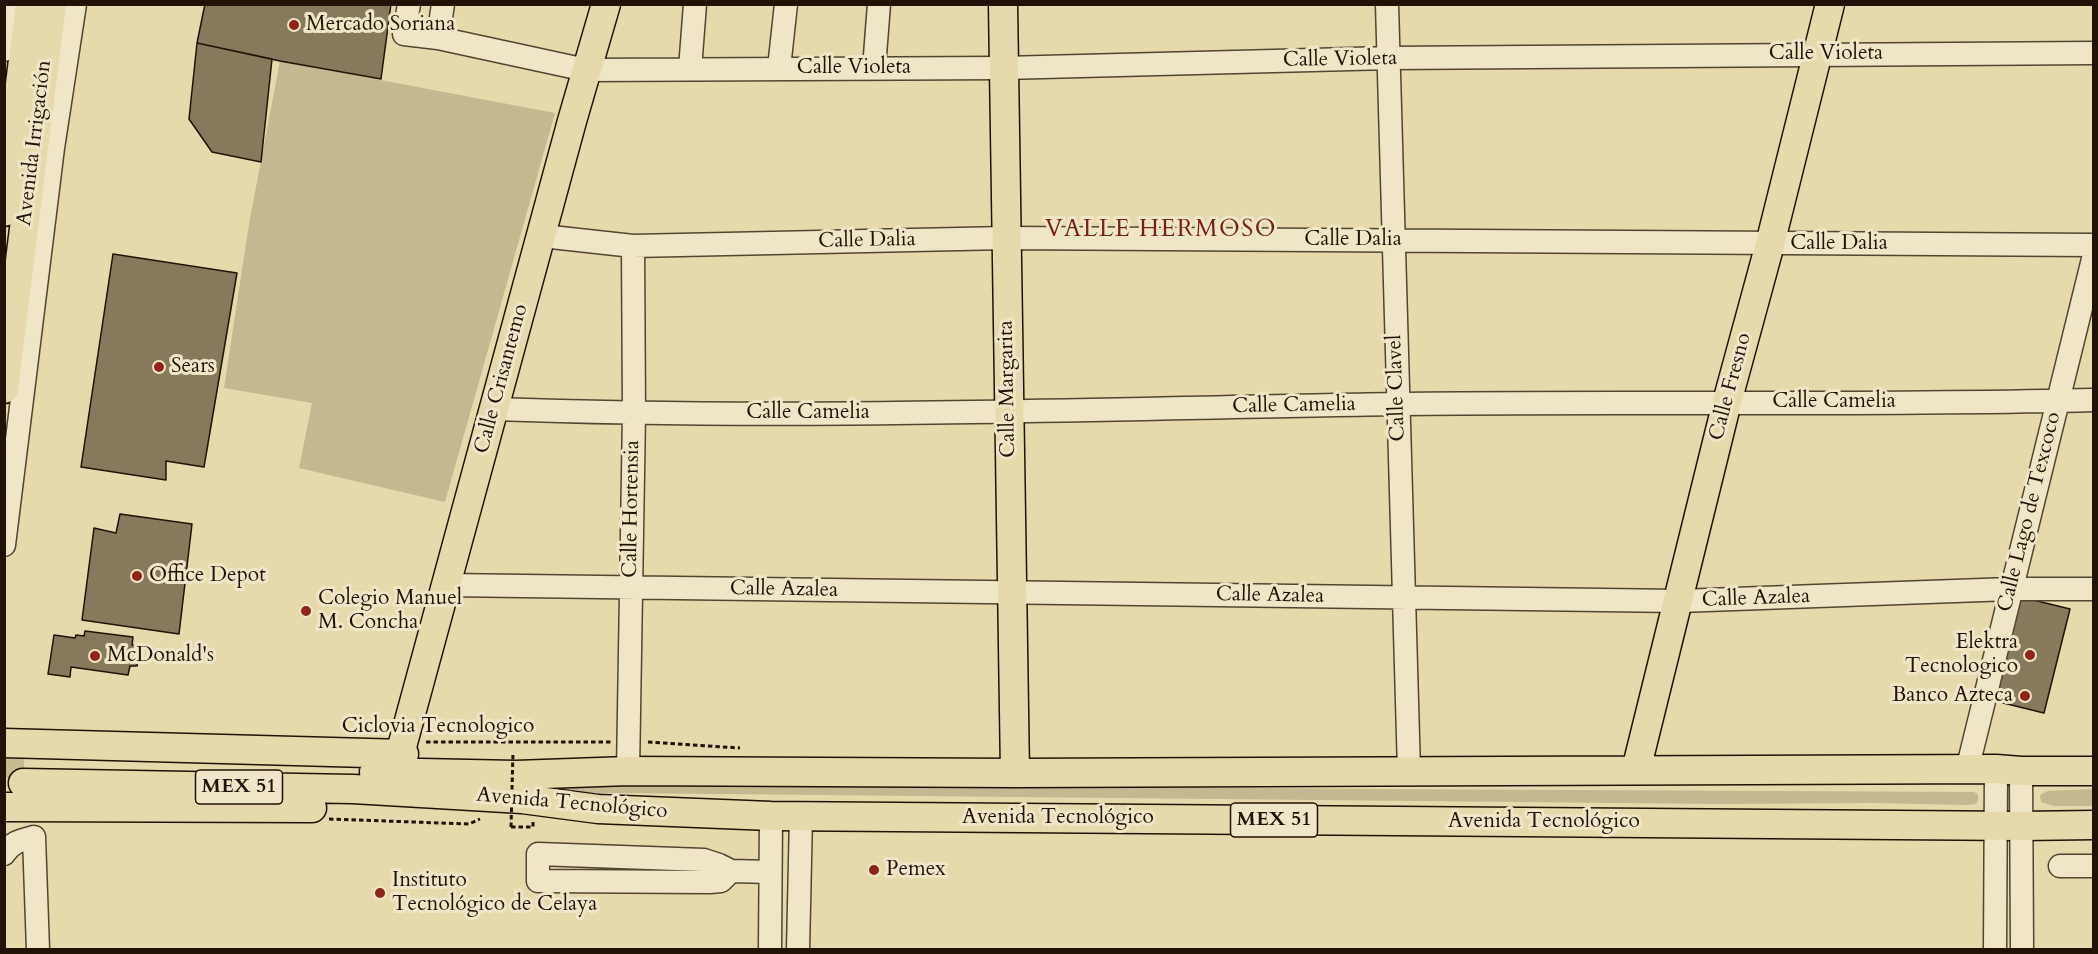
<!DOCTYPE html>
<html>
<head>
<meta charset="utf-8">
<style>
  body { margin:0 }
  #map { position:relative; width:2098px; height:954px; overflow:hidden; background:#e6d9ab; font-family:Cardo,serif }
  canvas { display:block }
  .frame { position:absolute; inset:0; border:6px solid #211207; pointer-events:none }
</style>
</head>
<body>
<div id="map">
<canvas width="2098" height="954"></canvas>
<div class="frame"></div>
</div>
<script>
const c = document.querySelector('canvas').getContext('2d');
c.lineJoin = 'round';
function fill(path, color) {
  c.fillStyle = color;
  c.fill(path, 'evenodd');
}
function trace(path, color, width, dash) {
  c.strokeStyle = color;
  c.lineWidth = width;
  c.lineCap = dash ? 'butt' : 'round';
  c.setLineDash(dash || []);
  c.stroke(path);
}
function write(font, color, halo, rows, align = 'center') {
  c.font = font + ' Cardo,serif';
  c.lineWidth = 6;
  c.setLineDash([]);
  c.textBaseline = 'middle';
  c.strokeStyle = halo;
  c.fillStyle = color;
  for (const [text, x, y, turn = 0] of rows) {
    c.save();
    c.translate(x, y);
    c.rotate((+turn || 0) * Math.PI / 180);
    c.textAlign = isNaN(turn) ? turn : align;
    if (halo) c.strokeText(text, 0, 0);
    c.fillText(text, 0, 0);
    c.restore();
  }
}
fill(new Path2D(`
  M280 61 555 113 445 502 299 468 312 403 224 388 249 224Z
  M519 782 1371 789 1974 792 1978 795V800L1976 804 1967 805 1874 803 1717 804 519 792Z
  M2093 789V806H2054L2041 802 2040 795 2048 791Z`), '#c5b78f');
const building = new Path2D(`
  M205 4H391L381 79 280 61 197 43Z
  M197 43 272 59 261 162 212 152 189 119Z
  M113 254 237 273 204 467 166 461V480L81 467Z
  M120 514 192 524 179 634 82 620 94 528 116 533Z
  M2017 596 2070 609 2044 713 1991 700Z
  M85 631 133 637 132 645 139 646 137 666H130L128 675 71 667 70 677 48 674 54 635 75 638 76 635 84 636Z`);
fill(building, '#87795c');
trace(building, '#211207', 1.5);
trace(new Path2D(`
  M4 764 24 765`), '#c8bb92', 28, [28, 14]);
const minor = new Path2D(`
  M409 4 404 34 438 38 586 70 1004 68 1389 58 2094 53
  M1387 4 1409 771
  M438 38 443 4
  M4 50 10 4
  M779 68 786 4
  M874 68 879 4
  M690 69 695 4
  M542 236 633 246 1006 238 2094 245
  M494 409C794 420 1094 409 1394 404 1627 401 1860 406 2094 400
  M4 545 53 148 75 4
  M446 585 1679 601 2010 589H2094
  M1967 770 2094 255
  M628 771 634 414 633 246
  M2021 771 2022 950
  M4 854C11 842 22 840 34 837L38 950
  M2060 866H2094
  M731 871 721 881 710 882 538 881V854L704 860 719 865 731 871 770 872
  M770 950 771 816
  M798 950 801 816
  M1995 950 1996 769`);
const major = new Path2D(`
  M1003 4 1015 773
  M4 212 30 4
  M4 389 52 4
  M4 743 404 754
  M400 754 572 121 606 4
  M1636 770 1727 402 1770 244 1830 4
  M374 772 516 775 628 771 1015 773 1996 769 2021 771H2094
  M23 783 353 789 522 799 598 809 771 816 2021 826 2094 825
  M4 807 312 808`);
trace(minor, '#524430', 25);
trace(major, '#211207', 31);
trace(new Path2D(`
  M426 742H611
  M648 742 740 748
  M329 819 469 824 480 819
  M511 827H533V821`), '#211207', 3, [4.5, 3]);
trace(minor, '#efe6c8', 22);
trace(major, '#e6d9ab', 28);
trace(new Path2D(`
  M511 827 513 752`), '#211207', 3, [4.5, 3]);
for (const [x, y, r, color] of [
  [294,25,6,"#8f2418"],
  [159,367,6,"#8f2418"],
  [137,576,6,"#8f2418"],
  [306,611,6,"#8f2418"],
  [2030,655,6,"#8f2418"],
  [95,656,6,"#8f2418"],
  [2025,696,6,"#8f2418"],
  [874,870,6,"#8f2418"],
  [380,893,6,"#8f2418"]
]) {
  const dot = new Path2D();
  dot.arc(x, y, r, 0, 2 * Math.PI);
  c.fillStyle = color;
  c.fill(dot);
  trace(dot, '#efe6c8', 2);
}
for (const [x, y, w] of [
  [239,787,87],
  [1274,820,87]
]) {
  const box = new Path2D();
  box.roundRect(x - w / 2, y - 17, w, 34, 4.5);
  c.fillStyle = '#efe6c8';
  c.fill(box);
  trace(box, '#211207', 1.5);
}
write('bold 20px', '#211207', null, [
  ["MEX 51",239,787],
  ["MEX 51",1274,820]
]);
write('21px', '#211207', '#efe6c8', [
  ["Mercado Soriana",306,25],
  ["Sears",171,367],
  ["Office Depot",149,576],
  ["Colegio Manuel",318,599],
  ["M. Concha",318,623],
  ["Elektra",2018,643,"right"],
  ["Tecnologico",2018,667,"right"],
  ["McDonald's",107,656],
  ["Banco Azteca",2013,696,"right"],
  ["Pemex",886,870],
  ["Instituto",392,881],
  ["Tecnológico de Celaya",392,905]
], 'left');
write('21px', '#211207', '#efe6c8', [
  ["Calle Violeta",1826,54],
  ["Calle Violeta",1340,60,-1],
  ["Calle Violeta",854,68],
  ["Avenida Irrigación",35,143,-83],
  ["Calle Dalia",1353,240],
  ["Calle Dalia",867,241,-1],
  ["Calle Dalia",1839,244],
  ["Calle Crisantemo",502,379,-75],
  ["Calle Fresno",1731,387,-75],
  ["Calle Clavel",1397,388,-92],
  ["Calle Margarita",1008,389,-91],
  ["Calle Camelia",1834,402],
  ["Calle Camelia",1294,406,-1],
  ["Calle Camelia",808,413],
  ["Calle Hortensia",632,509,-89],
  ["Calle Lago de Texcoco",2030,512,-76],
  ["Calle Azalea",784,590,1],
  ["Calle Azalea",1270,596,1],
  ["Calle Azalea",1756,599,-2],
  ["Ciclovia Tecnologico",438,727],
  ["Avenida Tecnológico",572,804,5],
  ["Avenida Tecnológico",1058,818],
  ["Avenida Tecnológico",1544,822]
]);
c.letterSpacing = '1.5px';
write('24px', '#7a1f14', '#efe6c8', [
  ["VALLE HERMOSO",1161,230]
]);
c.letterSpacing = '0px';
</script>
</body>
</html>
